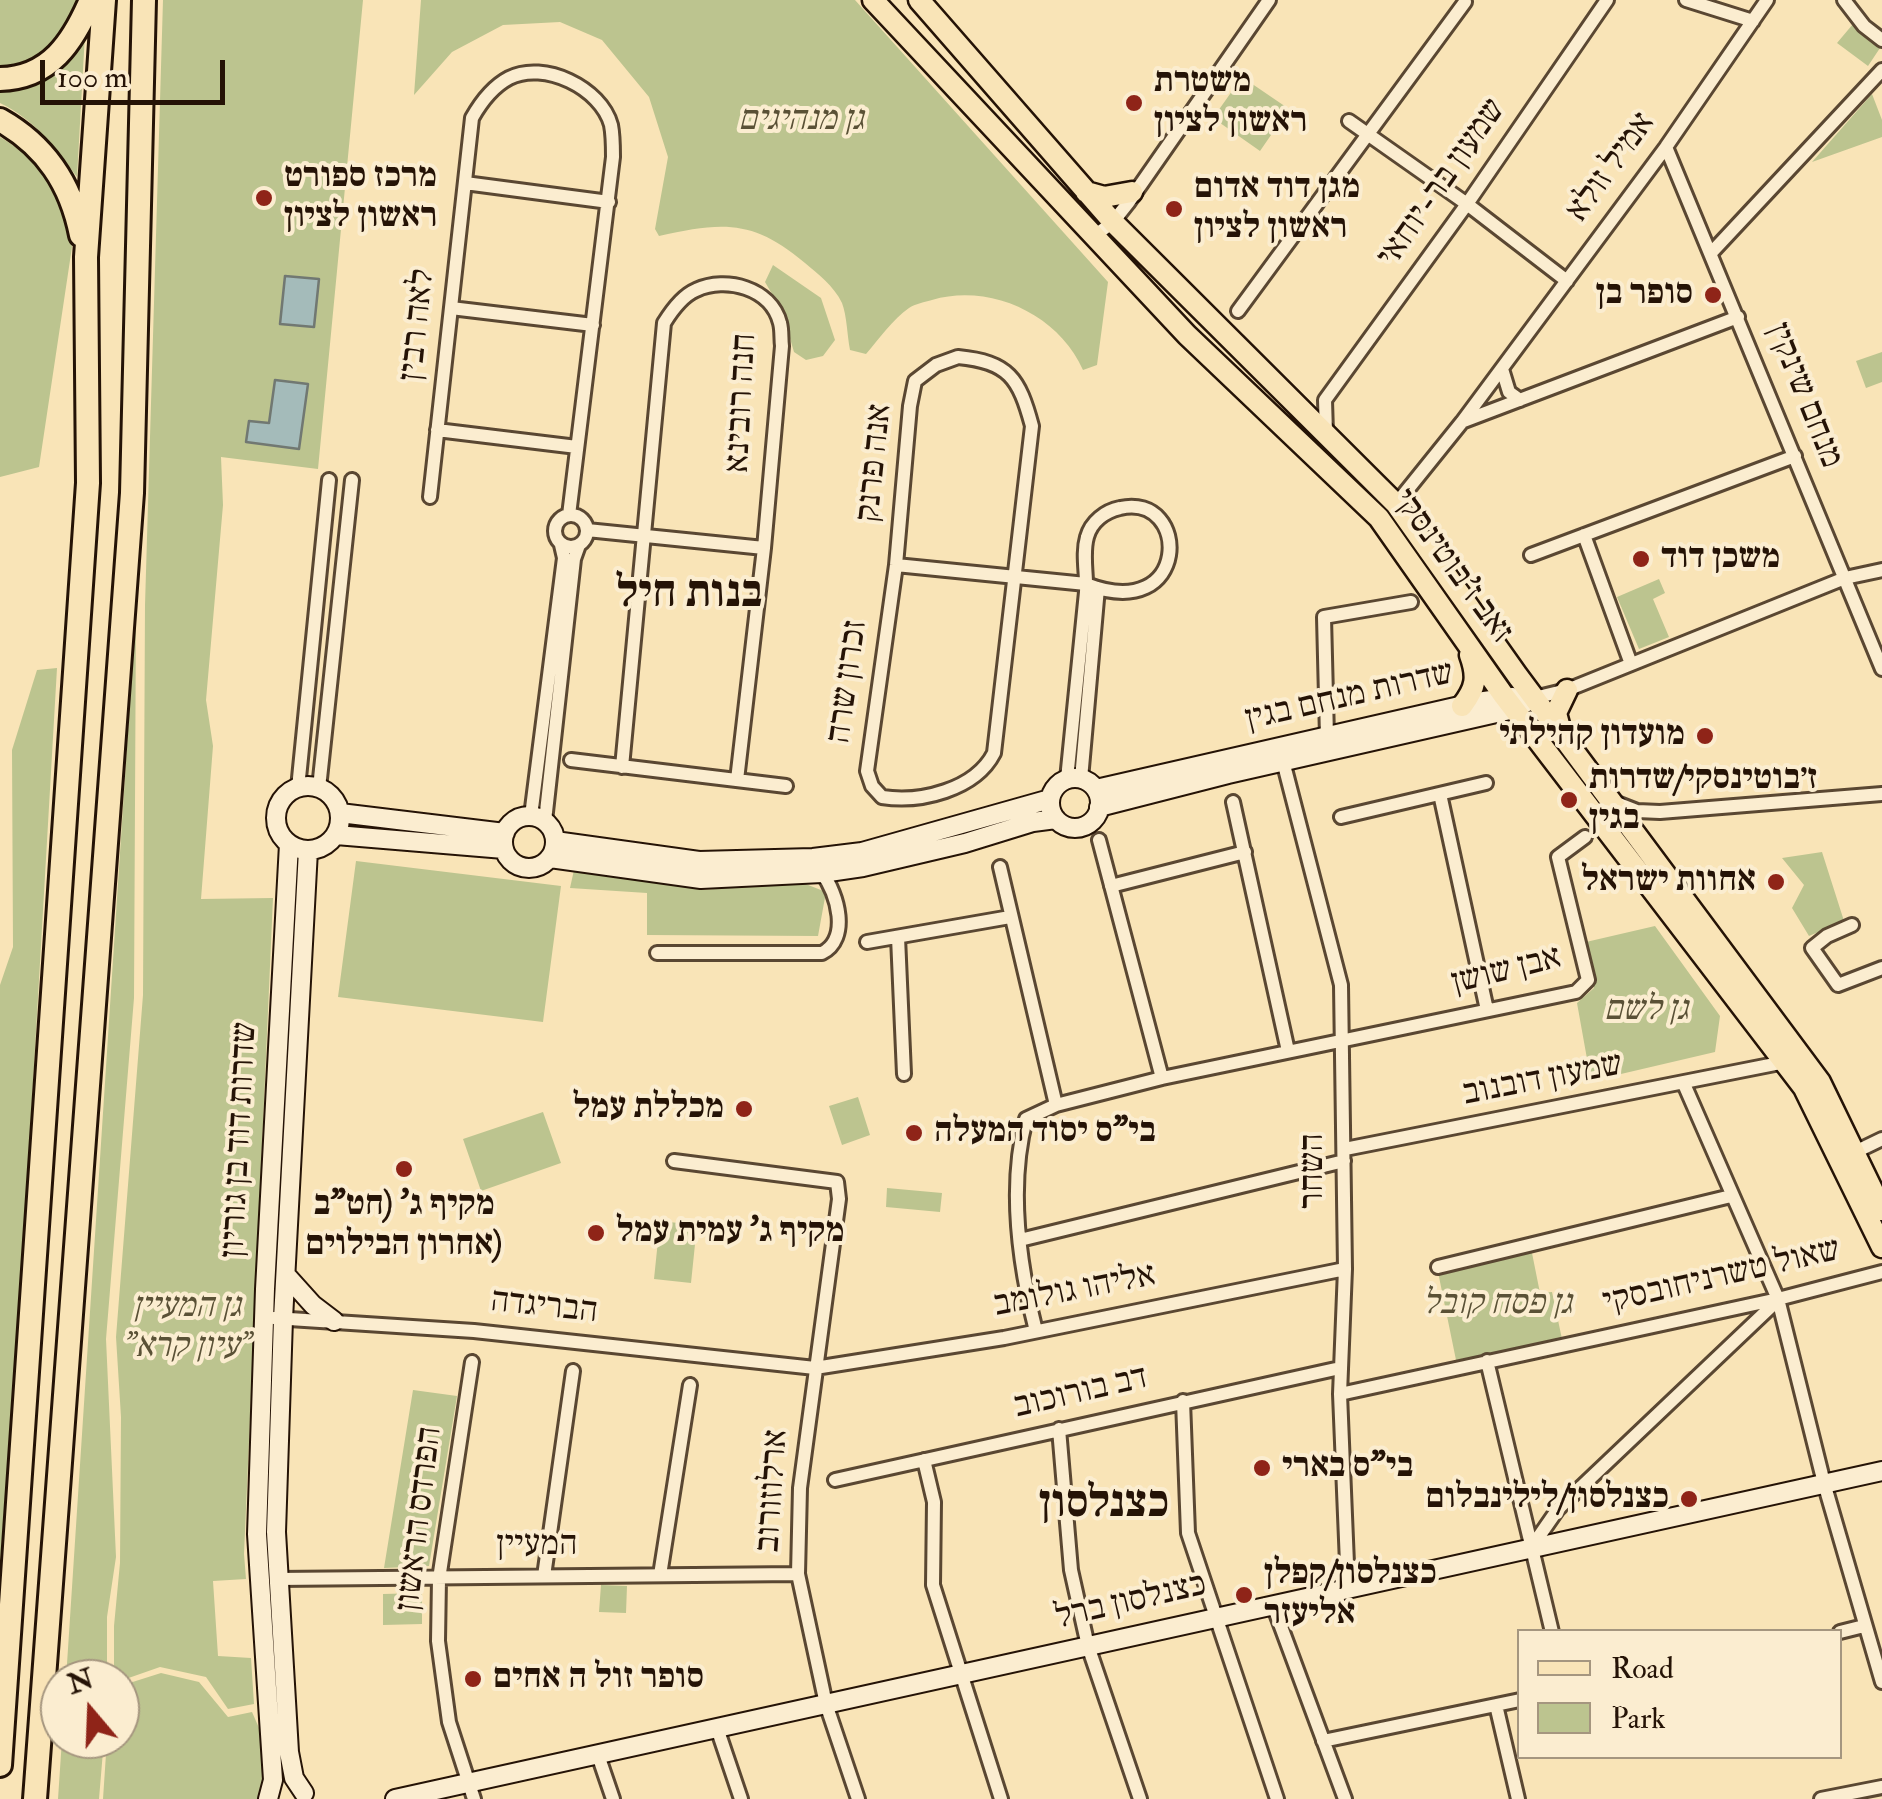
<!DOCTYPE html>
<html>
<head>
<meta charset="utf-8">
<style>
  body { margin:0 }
  #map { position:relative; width:1882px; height:1799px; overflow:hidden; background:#f9e4b7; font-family:"IM FELL Double Pica",serif }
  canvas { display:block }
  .legend { position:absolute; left:1517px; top:1629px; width:325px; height:130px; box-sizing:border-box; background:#fbedd0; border:2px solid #a5967f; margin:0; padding:12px 18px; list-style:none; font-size:30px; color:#251306 }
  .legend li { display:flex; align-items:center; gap:20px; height:50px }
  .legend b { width:50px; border:2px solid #a5967f }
  .north { position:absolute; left:40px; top:1659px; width:100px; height:100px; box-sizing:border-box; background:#fbedd0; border:2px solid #a5967f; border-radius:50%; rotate:341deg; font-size:28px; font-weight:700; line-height:40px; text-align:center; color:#251306 }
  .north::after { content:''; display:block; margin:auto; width:35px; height:45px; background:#8f2418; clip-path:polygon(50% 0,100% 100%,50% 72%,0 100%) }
  .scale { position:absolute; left:40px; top:60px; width:185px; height:45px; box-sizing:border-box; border:5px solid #251306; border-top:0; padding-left:12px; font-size:30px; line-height:35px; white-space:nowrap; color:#251306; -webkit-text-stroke:8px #fbedd0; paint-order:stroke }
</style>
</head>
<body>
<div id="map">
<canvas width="1882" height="1799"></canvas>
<ul class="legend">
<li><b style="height:12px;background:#f9e4b7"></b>Road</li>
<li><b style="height:28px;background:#bcc48f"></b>Park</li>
</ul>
<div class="north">N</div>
<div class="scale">100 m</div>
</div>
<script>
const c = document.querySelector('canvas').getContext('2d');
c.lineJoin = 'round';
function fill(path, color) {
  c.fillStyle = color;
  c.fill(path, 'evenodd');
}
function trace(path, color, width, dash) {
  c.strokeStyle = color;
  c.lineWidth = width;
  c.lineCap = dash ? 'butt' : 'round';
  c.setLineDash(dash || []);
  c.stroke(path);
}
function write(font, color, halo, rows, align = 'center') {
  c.font = font + ' "IM FELL Double Pica","Frank Ruhl Libre",serif';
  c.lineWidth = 8;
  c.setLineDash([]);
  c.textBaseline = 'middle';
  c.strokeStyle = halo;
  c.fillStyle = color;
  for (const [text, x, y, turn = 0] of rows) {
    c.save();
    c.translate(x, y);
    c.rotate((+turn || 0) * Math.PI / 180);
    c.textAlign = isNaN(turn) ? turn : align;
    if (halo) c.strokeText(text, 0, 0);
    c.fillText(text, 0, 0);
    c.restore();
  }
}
fill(new Path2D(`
  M0 0H82C65 30 42 71 0 66Z
  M163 0H363L318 469 221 457 223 505 206 700 213 746 201 899 273 898 244 1554 246 1579 213 1581 218 1656 251 1658 254 1704 228 1709 206 1677 160 1667 120 1681 114 1679V1626L120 1563 121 1417 116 1337 143 995 145 605Z
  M421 0H855L1108 282 1097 365 1083 370C1058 314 990 283 932 300 925 302 915 304 909 308 893 319 879 339 866 354L850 350C847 335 847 316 842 303 834 286 818 274 805 263 753 219 722 222 659 236L655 229 668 157 649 97 602 40 560 22 503 25 452 52 414 95Z
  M1853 24 1880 48 1868 66 1837 43Z
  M85 34 77 177C54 146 35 120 0 103V91C50 81 55 74 85 34Z
  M1242 77 1289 109 1260 151 1213 118Z
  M1872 94 1882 120V137L1812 162Z
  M0 137C47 165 64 194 72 247L39 467 0 477Z
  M773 265 821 298 835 340 823 356 806 360 794 352 782 311 765 282Z
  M1882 352V382L1866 388 1856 361Z
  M1659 579 1665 593 1653 599 1669 637 1639 649 1617 597Z
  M136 608 134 998 106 1339 116 1557 107 1617V1679H66Z
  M57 668 22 1274 0 1564V985L13 947 12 750 37 670Z
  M1822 852 1844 921 1809 936 1792 908 1804 885 1782 858Z
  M356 861 561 886 543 1022 338 997Z
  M574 870 703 890 798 881 826 892 818 936 647 935V893L570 888Z
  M1655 926 1720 1016 1715 1052 1591 1081 1577 1003 1594 988 1586 942Z
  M858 1097 870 1135 842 1145 829 1106Z
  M543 1112 561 1163 481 1191 463 1139Z
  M887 1188 942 1193 940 1212 886 1207Z
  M660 1221 697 1225 691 1283 654 1279Z
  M1532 1253 1540 1293 1552 1292 1562 1339 1456 1360 1438 1272Z
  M413 1390 457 1396 429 1566 384 1568Z
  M601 1585 627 1586 626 1613 599 1612Z
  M422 1593V1624L383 1625V1594Z
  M161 1673 199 1682 228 1717 252 1712 266 1744 268 1772 258 1799H103L107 1739H120V1686Z
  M62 1739H104L99 1799H58Z`), '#bcc48f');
const water = new Path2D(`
  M285 276 319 279 314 327 280 324Z
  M275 380 308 384 299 449 246 442 249 421 269 423Z`);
fill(water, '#a4bbba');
trace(water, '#717872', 2.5);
const street = new Path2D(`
  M1686 0 1753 21
  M1844 0 1864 26 1882 40
  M1349 121 1467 204 1567 281
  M1666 147 1882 669
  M465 183 609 202
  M1093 237 1113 222 1128 203 1269 0
  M1712 252 1882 70
  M451 308 593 325
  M1238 311 1465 2
  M958 357C1009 362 1019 378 1032 426L994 753C975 790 920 803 882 797L872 786 867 771 896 565 910 406 915 381 936 365Z
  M1502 369 1509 392 1520 400
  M1464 421 1738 317
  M437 430 577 447
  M1326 433 1325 400 1467 204 1607 0
  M430 497 472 118C481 102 492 87 509 78 544 60 601 88 611 125 613 135 613 147 613 157L569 515
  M1396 504 1462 422 1666 147 1767 0
  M555 531a16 16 0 1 1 32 0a16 16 0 1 1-32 0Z
  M587 530 764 548
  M1584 535 1631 664
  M1531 555 1795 456
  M896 565 1086 584C1191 625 1191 492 1120 508 1105 511 1091 522 1087 537 1082 554 1087 574 1086 592L1067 779
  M1534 698 1567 690 1845 578 1882 570
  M1327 737 1324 617 1411 602
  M571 760 786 786
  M1283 761 1341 985 1345 1269 1340 1394 1348 1588
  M622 767 664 323C672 310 682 296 696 290 726 276 771 288 780 323 782 330 781 339 782 346L764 548 737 780
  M1081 779 1098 588
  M298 788 329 480
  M319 788 352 480
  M1440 794 1487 1010
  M1233 802 1288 1051
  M1614 802 1637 811 1660 812 1882 794
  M531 816 564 558 561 545
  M1341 817 1486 783
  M545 821 574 559 579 545
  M1099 840 1162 1078
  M1000 867 1056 1105
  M1111 886 1245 852
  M1852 925 1827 936 1812 948 1838 985 1882 968
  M898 937 904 1074
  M867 942 1010 917
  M657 953H822C850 939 838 894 822 873
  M1684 1084 1778 1299 1824 1483 1882 1682
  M1345 1149 1785 1062
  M1851 1154 1882 1139
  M674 1161 837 1182 839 1199 800 1488 798 1574 826 1704 858 1799
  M1020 1240 1344 1161
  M1438 1267 1731 1196
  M274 1318 474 1331 815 1368 1004 1338 1345 1269
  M1036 1331C1019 1264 1008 1187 1026 1119L1056 1105 1162 1078 1576 992 1588 980 1558 857 1585 837
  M1487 1361 1552 1632
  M472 1362 439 1579 438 1641 449 1722 474 1799
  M1340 1394 1778 1299 1882 1272
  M1183 1401 1188 1533 1277 1799
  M1059 1429 1071 1570 1088 1646 1140 1799
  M924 1460 934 1502 933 1585 1001 1799
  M835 1480 1340 1368
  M1531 1548 1558 1509 1777 1301
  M660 1575 690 1385
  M544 1576 573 1371
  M277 1579 798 1574
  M1273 1605 1345 1799
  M1840 1632 1864 1626
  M1496 1705 1518 1799
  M717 1728 741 1799
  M1323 1741 1520 1700
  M598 1755 613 1799
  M1821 1799 1882 1787`);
const secondary = new Path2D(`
  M1050 803a25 25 0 1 1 50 0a25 25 0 1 1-50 0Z
  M276 818a32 32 0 1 1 64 0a32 32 0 1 1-64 0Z
  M1096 789 1477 702 1513 697
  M1099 807 1228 774 1514 709 1534 698
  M340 813 505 833
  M503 842a26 26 0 1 1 52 0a26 26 0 1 1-52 0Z
  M336 835 504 849
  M555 841 699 861 813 858 862 852 1050 799
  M550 858 701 879 822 873 863 867 965 843 1033 822 1056 819
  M286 1275 313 1305 334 1321
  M304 1793 294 1778 289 1752 276 1532 283 1319 308 850
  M268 1799 273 1780 257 1534 265 1289 289 844
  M395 1799 1882 1471`);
const primary = new Path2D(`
  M873 0 1187 335 1379 518 1504 696 1804 1088 1882 1247
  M919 0 1113 222 1396 504 1517 675 1820 1082 1882 1210
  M1086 192 1104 197 1132 192
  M1462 706C1476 688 1478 677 1470 655
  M1561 732 1556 713 1567 690`);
const highway = new Path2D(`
  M0 79C50 78 73 42 91 0
  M0 120C46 146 71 184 81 235
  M0 1765 88 483 86 257 104 0
  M35 1799 132 493 144 0`);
trace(street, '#5a4732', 18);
trace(secondary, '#251306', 22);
trace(primary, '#251306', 25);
trace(highway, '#251306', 28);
trace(street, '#fbedd0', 12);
trace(secondary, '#fbedd0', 18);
trace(primary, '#f9e4b7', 20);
trace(highway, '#f9e4b7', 22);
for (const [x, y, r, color] of [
  [1134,103,10,"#8f2418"],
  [264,198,10,"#8f2418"],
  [1174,209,10,"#8f2418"],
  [1713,295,10,"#8f2418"],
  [1641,559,10,"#8f2418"],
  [1705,736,10,"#8f2418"],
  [1569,800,10,"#8f2418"],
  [1776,882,10,"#8f2418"],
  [744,1109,10,"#8f2418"],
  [914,1133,10,"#8f2418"],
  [404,1169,10,"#8f2418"],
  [596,1233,10,"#8f2418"],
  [1262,1468,10,"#8f2418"],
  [1689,1499,10,"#8f2418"],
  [1244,1595,10,"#8f2418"],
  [473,1679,10,"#8f2418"]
]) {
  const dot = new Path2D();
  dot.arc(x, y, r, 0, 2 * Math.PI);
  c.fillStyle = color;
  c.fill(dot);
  trace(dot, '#fbedd0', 4);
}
write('bold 35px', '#251306', '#fbedd0', [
  ["משטרת",1154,83],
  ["ראשון לציון",1154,123],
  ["מרכז ספורט",284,178],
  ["ראשון לציון",284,218],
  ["מגן דוד אדום",1194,189],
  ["ראשון לציון",1194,229],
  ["סופר בן",1693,295,"right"],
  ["משכן דוד",1661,559],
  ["מועדון קהילתי",1685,736,"right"],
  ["ז׳בוטינסקי/שדרות",1589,780],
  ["בגין",1589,820],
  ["אחוות ישראל",1756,882,"right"],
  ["מכללת עמל",724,1109,"right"],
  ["בי\"ס יסוד המעלה",934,1133],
  ["מקיף ג' (חט\"ב",404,1206,"center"],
  ["אחרון הבילוים)",404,1246,"center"],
  ["מקיף ג' עמית עמל",616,1233],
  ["בי\"ס בארי",1282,1468],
  ["כצנלסון/לילינבלום",1669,1499,"right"],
  ["כצנלסון/קפלן",1264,1575],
  ["אליעזר",1264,1615],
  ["סופר זול ה אחים",493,1679]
], 'left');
write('italic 35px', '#5a5136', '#fbedd0', [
  ["גן מנהיגים",801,121],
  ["גן לשם",1646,1011],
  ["גן פסח קובל",1497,1305],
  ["גן המעיין",187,1308],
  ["\"עיון קרא\"",187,1348]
]);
write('35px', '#251306', '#fbedd0', [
  ["אמיל זולא",1612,168,-54],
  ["שמעון בר-יוחאי",1443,184,-55],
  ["לאה רבין",419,325,-84],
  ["מנחם שינקין",1803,396,68],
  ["חנה רובינא",743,403,-87],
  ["אנה פרנק",876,463,-84],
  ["זאב ז'בוטינסקי",1451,567,54],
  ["זכרון שרה",849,682,-82],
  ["שדרות מנחם בגין",1350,698,-13],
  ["אבן שושן",1507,972,-14],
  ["שמעון דובנוב",1543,1081,-11],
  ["שדרות דוד בן גוריון",241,1140,-87],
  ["השחר",1314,1171,-90],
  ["שאול טשרניחובסקי",1722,1278,-13],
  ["אליהו גולומב",1075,1292,-11],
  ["הבריגדה",544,1308,6],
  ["דב בורוכוב",1081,1394,-13],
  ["ארלוזורוב",774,1491,-86],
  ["הפרדס הראשון",421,1519,-83],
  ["המעיין",537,1546],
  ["כצנלסון ברל",1131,1603,-13]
]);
write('bold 45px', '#251306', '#fbedd0', [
  ["בנות חיל",689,596],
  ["כצנלסון",1104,1506]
]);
</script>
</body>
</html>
